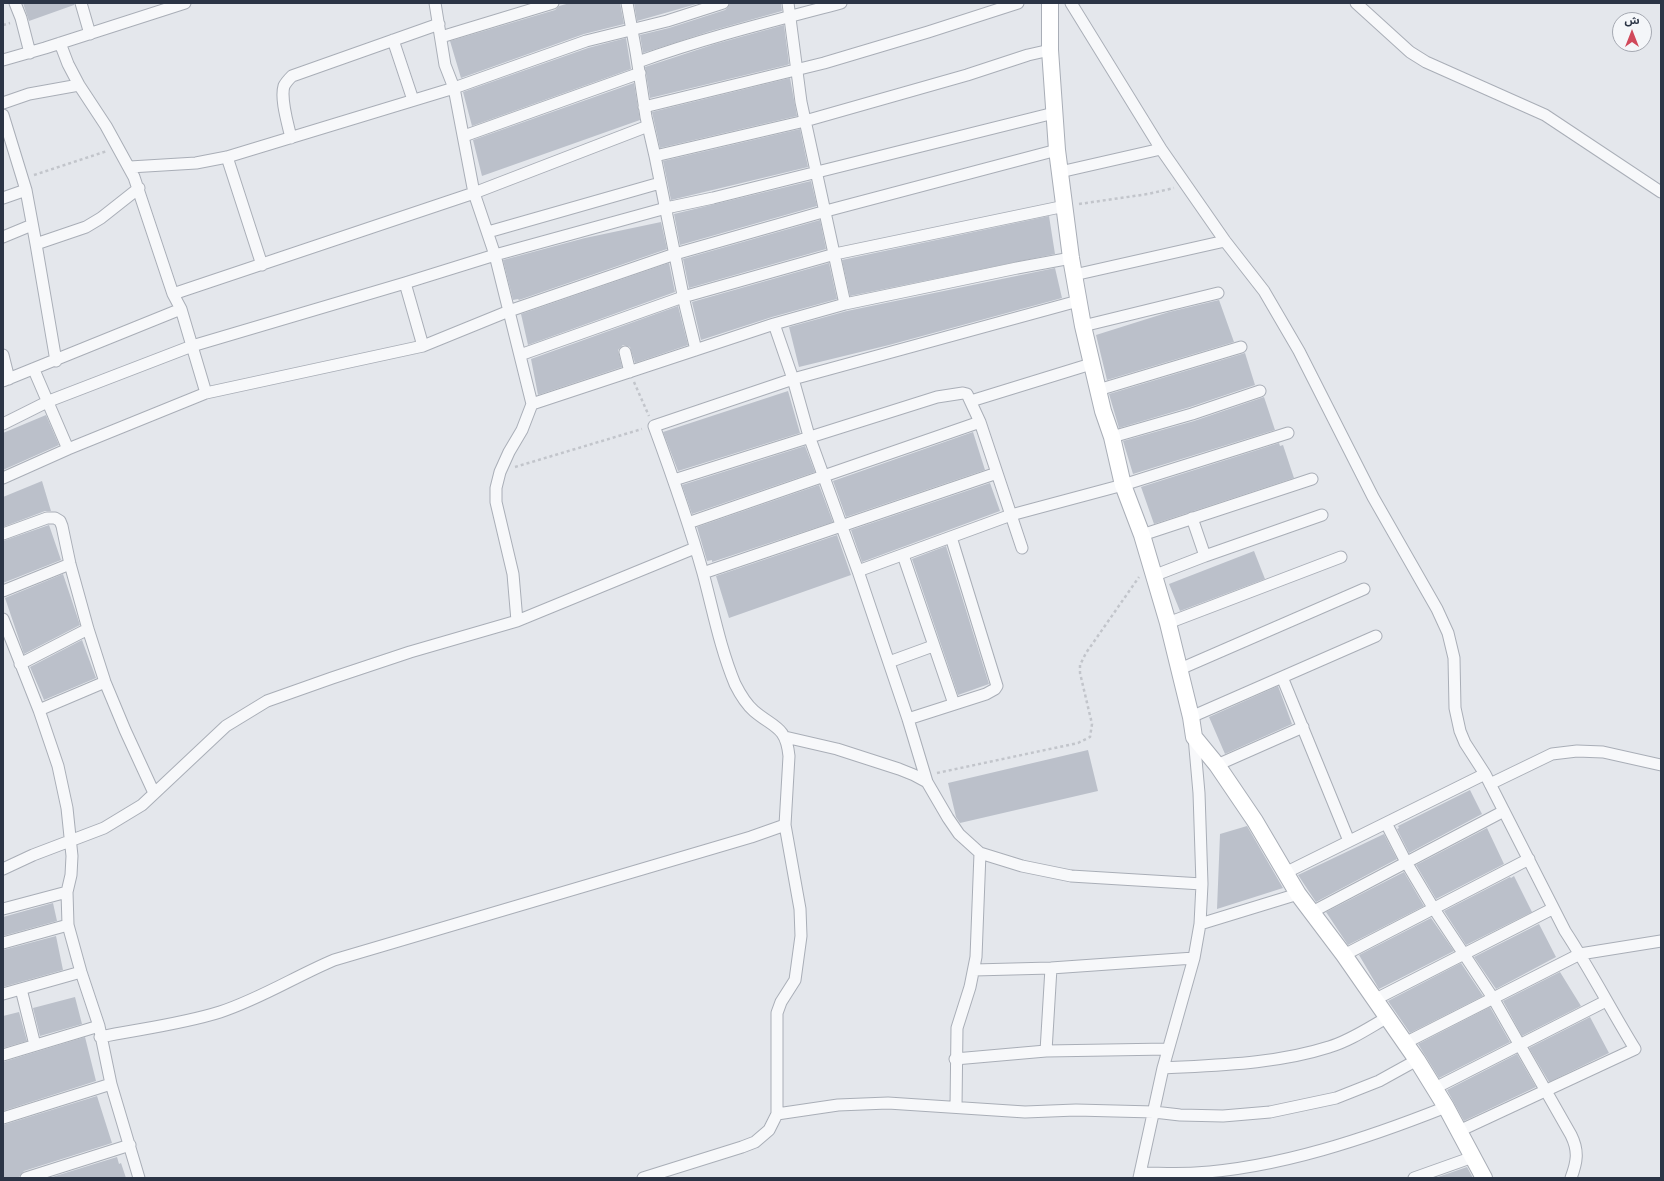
<!DOCTYPE html>
<html>
<head>
<meta charset="utf-8">
<style>
  body { margin:0 }
  #map { position:relative; width:1664px; height:1181px; overflow:hidden; background:#e4e7ec; font-family:Raleway,"Noto Sans Arabic",sans-serif }
  canvas { display:block }
  .frame { position:absolute; inset:0; border:4px solid #2b3445; pointer-events:none }
  .north { position:absolute; left:1612px; top:12px; width:40px; height:40px; box-sizing:border-box; background:#f4f6f9; border:1px solid #a4a8b1; border-radius:50%; rotate:0deg; font-size:11px; font-weight:700; line-height:16px; text-align:center; color:#2b3445 }
  .north::after { content:''; display:block; margin:auto; width:14px; height:18px; background:#d1495b; clip-path:polygon(50% 0,100% 100%,50% 72%,0 100%) }
</style>
</head>
<body>
<div id="map">
<canvas width="1664" height="1181"></canvas>
<div class="frame"></div>
<div class="north">ش</div>
</div>
<script>
const c = document.querySelector('canvas').getContext('2d');
c.lineJoin = 'round';
function fill(path, color) {
  c.fillStyle = color;
  c.fill(path, 'evenodd');
}
function trace(path, color, width, dash) {
  c.strokeStyle = color;
  c.lineWidth = width;
  c.lineCap = dash ? 'butt' : 'round';
  c.setLineDash(dash || []);
  c.stroke(path);
}
fill(new Path2D(`
  M23 3H74V5L29 21Z
  M570 3H620L624 24 584 34 461 78 450 41 555 10 559 6Z
  M634 3H700L637 21Z
  M730 3H781L782 11 711 31 643 53 640 35 669 28 725 10 728 7Z
  M784 25 789 64 787 65 650 98 645 67 715 44Z
  M626 38 631 69 472 126 463 92 588 48Z
  M790 78 797 116 660 148 652 112Z
  M634 83 640 120 482 176 473 140Z
  M800 129 808 167 671 200 663 161Z
  M811 181 817 206 680 245 674 214Z
  M1049 216 1055 254 850 296 842 260Z
  M820 220 826 249 689 288 683 259Z
  M661 222 667 249 519 300 518 299 513 300 503 260 585 238Z
  M669 263 675 292 528 345 521 314Z
  M829 263 837 299 772 317 701 340 692 302Z
  M1055 268 1062 298 889 345 799 367 789 327 847 311Z
  M1219 300 1234 342 1107 380 1096 335 1169 312Z
  M678 306 688 345 635 363 630 347 623 345 618 350 622 367 538 395 531 359Z
  M1245 353 1255 385 1190 407 1119 428 1109 394Z
  M788 391 800 433 678 471 663 432Z
  M1264 397 1275 430 1133 474 1123 441 1194 421Z
  M46 415 59 445 3 470V433Z
  M973 432 985 470 846 517 833 481Z
  M1279 443 1280 446 1283 445 1294 478 1154 524 1141 487Z
  M805 446 815 472 692 514 682 485Z
  M42 481 51 511H45L3 527V497Z
  M990 483 1000 511 862 562 851 530Z
  M819 485 833 522 712 562V560L707 561 697 527Z
  M49 525 61 560 3 583V541Z
  M837 535 851 575 729 618 716 576Z
  M946 546 989 684 958 695 912 559Z
  M1254 551 1265 579 1180 611 1169 584Z
  M63 574 80 625 24 654 5 598Z
  M82 640 96 678 44 700 30 667Z
  M1278 686 1292 724 1225 754 1209 717Z
  M1088 750 1098 791 960 823 956 817 948 783Z
  M1470 790 1482 814 1409 853 1397 829 1399 828 1398 826Z
  M1247 826 1283 888 1217 909 1220 834Z
  M1487 828 1504 864 1436 899 1416 865Z
  M1384 834 1397 859 1316 902 1298 875Z
  M1404 872 1424 906 1348 945 1326 912Z
  M1514 876 1532 912 1466 945 1444 911 1510 877 1511 878Z
  M53 903 57 921 3 936V917Z
  M1431 918 1454 951 1379 989 1359 955Z
  M1539 924 1556 957 1496 989 1474 957Z
  M56 936 63 970 3 987V950Z
  M1461 963 1483 996 1410 1033 1388 1001Z
  M1560 972 1581 1006 1522 1036 1503 1001Z
  M75 997 82 1024 40 1036 33 1008Z
  M1490 1007 1510 1042 1439 1078 1418 1044Z
  M19 1012 27 1041 3 1048V1016Z
  M1590 1017 1609 1053 1549 1082 1529 1048Z
  M85 1037 96 1081 3 1111V1062Z
  M1517 1054 1536 1087 1464 1121 1447 1090Z
  M97 1096 112 1143 24 1171 19 1177 16 1178H3V1125Z
  M117 1157 119 1164 121 1163 126 1178H49Z
  M1467 1167 1473 1178H1435Z`), '#bbc0ca');
const street = new Path2D(`
  M15 3 21 18 30 53
  M81 3 90 34
  M435 3 445 65 454 88 474 193 495 255 532 404 522 430 509 452 500 472 496 488V502L513 574 517 621
  M627 3 636 52 646 117 655 156 685 305 696 350
  M788 3 801 102 845 304
  M1071 3 1161 149 1225 241 1264 291 1299 351 1373 497 1437 609 1448 633 1454 658 1455 708 1460 731 1465 743 1485 774 1565 931C1590 969 1611 1010 1635 1049L1459 1131
  M1356 3 1410 52 1426 62 1545 115 1661 192
  M441 37 553 3
  M393 40 413 100
  M60 43 68 64 79 85 106 126 134 177 173 294 181 309 206 393
  M3 60 45 48 185 3
  M638 62C704 38 773 21 841 3
  M3 103 29 94 79 85
  M644 107 824 63 928 32 1018 3
  M3 115 26 190 36 244 56 361
  M464 136 640 73
  M291 138C288 124 280 99 284 86 286 82 289 79 292 76L439 24
  M655 156 805 121 967 75 1028 55 1050 50
  M227 157 262 265
  M130 167 196 163 227 157 454 88 586 41 667 21 723 3
  M1060 172 1161 149
  M3 198 26 190
  M488 232 660 183
  M3 237 32 225
  M36 244 86 227 101 218 139 188
  M1074 275 1225 241
  M405 283 423 346
  M173 294 474 193 648 126
  M774 324 793 379 809 436 858 571 908 719 927 782
  M1083 326 1218 293
  M625 352 630 372
  M3 355 9 379
  M520 355 683 297 835 254 1065 206
  M34 370 68 449
  M3 381 181 309
  M1098 390 1241 347
  M971 401 1091 364
  M532 404 774 324 845 304 1017 268 1071 258
  M3 424 49 401 192 346 405 283 495 255 666 208 713 198 1054 113
  M1112 437 1192 414 1260 391
  M3 478 68 449 206 393 423 346 509 311 675 254 826 211 1057 150
  M674 480 937 397 963 393 967 394 980 422 1022 548
  M1192 518 1205 556
  M688 523 980 422
  M3 534 47 518H55L60 521 62 526 70 564 88 629 105 682 125 730 154 793
  M1142 535 1312 479
  M903 555 954 704
  M858 571 1011 515 1123 485 1288 433
  M703 573 997 473
  M1153 576 1205 556 1322 515
  M3 591 70 564
  M3 619 39 710 58 766 67 808 72 856 71 875 67 892 68 925 81 972 99 1026 111 1084 139 1178
  M1168 623 1341 557
  M889 662 933 646
  M20 664 88 629
  M1180 669 1364 589
  M1282 677 1349 841
  M39 710 105 682
  M1191 717 1376 636
  M908 719 986 694 995 689 997 686 951 537
  M785 737 837 749 899 769 914 775 927 782 948 818 959 834 980 853 1022 866 1071 876 1202 884
  M1217 765 1303 727
  M1490 784 1552 754 1577 751 1603 752 1661 765
  M1386 823 1406 862 1434 909 1493 998 1571 1135C1579 1151 1577 1162 1571 1178
  M3 869 33 855 104 828 142 805 226 726 267 701 332 678 410 652 517 621 695 548
  M1285 873 1485 774
  M3 909 67 892
  M1312 912 1504 811
  M1200 924 1298 894
  M3 943 68 925
  M1344 955 1529 859
  M974 970 1051 968 1194 958
  M21 989 35 1045
  M3 994 81 972
  M1376 999 1552 909
  M100 1037C140 1029 182 1024 220 1012 260 999 296 976 334 960L751 837 785 825
  M1405 1043 1580 954 1661 941
  M1046 1051 1051 968
  M3 1055 99 1026
  M955 1059 1046 1051 1168 1049
  M1163 1068C1218 1065 1276 1064 1329 1047 1350 1041 1370 1027 1388 1017
  M1435 1088 1606 1001
  M956 1107 957 1028 970 987 976 957 980 853
  M777 1114 838 1105 888 1103 1025 1112 1076 1110 1154 1112 1180 1115 1223 1116 1270 1112 1336 1098 1379 1081 1417 1060
  M3 1118 111 1084
  M1140 1173C1158 1173 1176 1174 1195 1173 1279 1168 1368 1138 1446 1107
  M26 1178 130 1145
  M643 1178 742 1147 755 1142 769 1130 777 1114V1013L781 1002 795 980 801 936 800 909 785 825 789 756C786 726 774 728 754 711 746 704 740 694 735 684 720 648 713 610 703 573 689 523 672 475 654 426L793 379 1078 301
  M1139 1178 1163 1068 1194 958 1200 924 1202 884 1199 793 1194 737
  M1414 1178 1473 1157`);
const secondary = new Path2D(`
  M1050 3V50L1057 150 1071 258 1083 326 1103 411 1112 437 1123 485 1142 535 1168 623 1191 717 1194 737 1217 765 1255 821 1298 894 1344 955 1417 1060 1446 1107 1484 1178`);
trace(street, '#a9aeb7', 13);
trace(secondary, '#a9aeb7', 18);
trace(new Path2D(`
  M3 25 10 23
  M34 175 107 151
  M1079 204 1148 194 1174 188
  M634 382 649 416
  M515 467 642 429
  M937 773 1078 743 1090 737 1092 724 1080 673V665L1086 653 1139 577`), '#c2c5cb', 2.5, [3, 3]);
trace(street, '#f7f8fa', 11);
trace(secondary, '#fff', 16);
</script>
</body>
</html>
